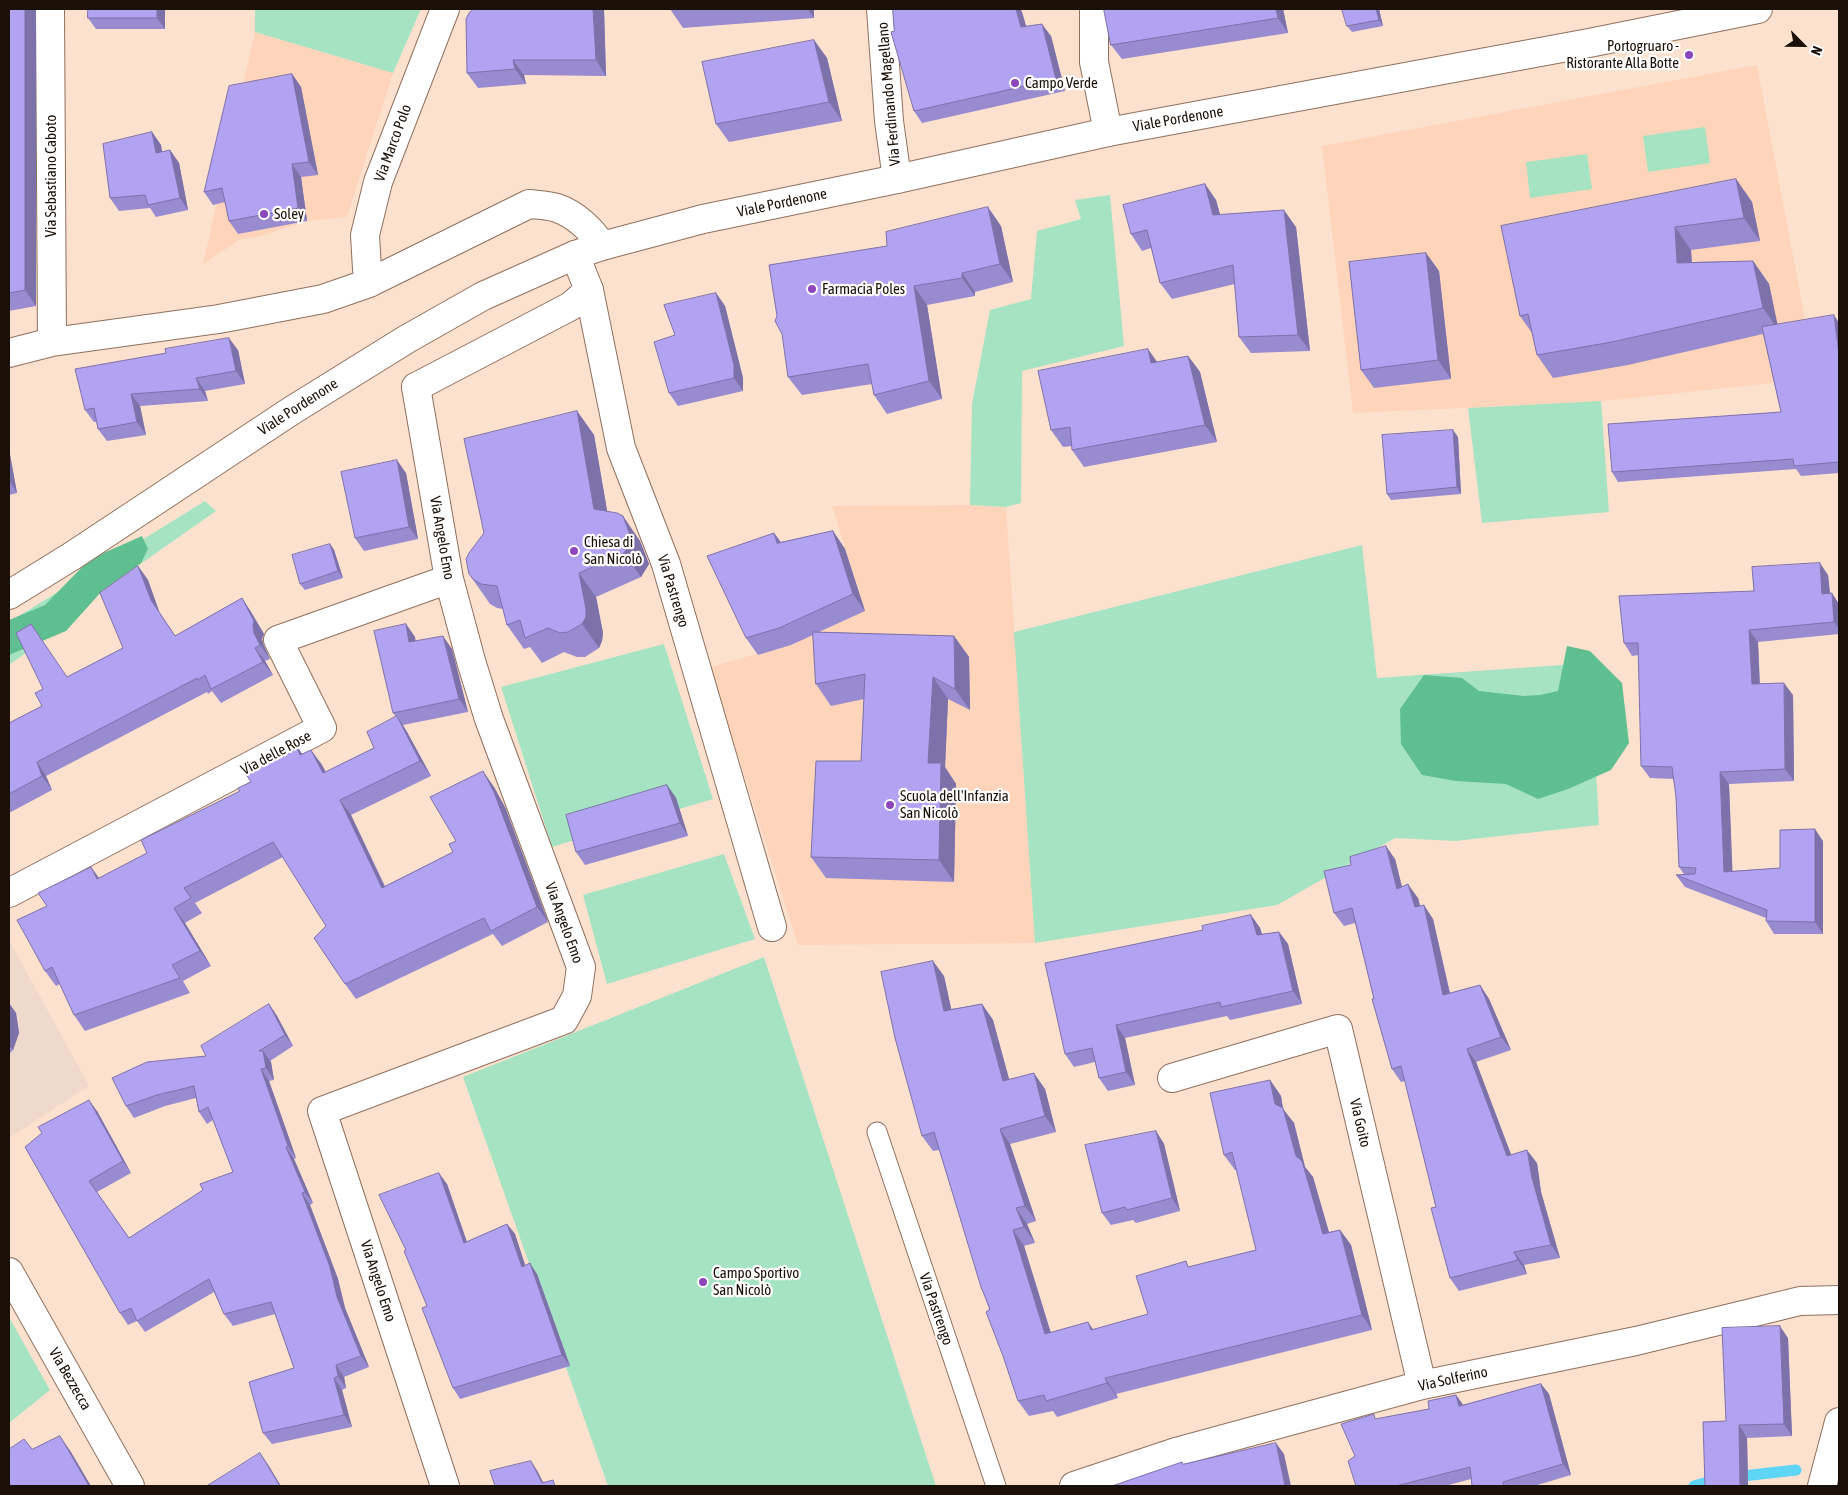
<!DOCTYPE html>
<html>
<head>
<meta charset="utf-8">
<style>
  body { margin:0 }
  #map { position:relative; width:1848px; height:1495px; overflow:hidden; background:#fde1cf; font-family:"Asap Condensed",sans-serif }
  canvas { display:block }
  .frame { position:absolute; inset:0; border:10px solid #1b1008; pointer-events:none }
  .north { position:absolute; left:1778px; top:20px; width:50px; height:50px; -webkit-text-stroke:4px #fff; paint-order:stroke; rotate:113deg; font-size:14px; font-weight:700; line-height:20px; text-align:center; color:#1b1008 }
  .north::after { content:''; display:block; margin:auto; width:18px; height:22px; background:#1b1008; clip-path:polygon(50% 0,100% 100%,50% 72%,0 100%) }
</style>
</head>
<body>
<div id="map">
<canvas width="1848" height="1495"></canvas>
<div class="frame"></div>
<div class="north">N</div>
</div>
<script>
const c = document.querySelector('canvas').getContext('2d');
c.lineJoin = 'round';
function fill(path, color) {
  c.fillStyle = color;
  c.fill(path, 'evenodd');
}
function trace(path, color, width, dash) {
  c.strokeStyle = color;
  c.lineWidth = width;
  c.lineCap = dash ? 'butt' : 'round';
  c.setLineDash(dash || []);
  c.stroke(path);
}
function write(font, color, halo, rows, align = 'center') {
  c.font = font + ' "Asap Condensed",sans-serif';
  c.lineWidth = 4.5;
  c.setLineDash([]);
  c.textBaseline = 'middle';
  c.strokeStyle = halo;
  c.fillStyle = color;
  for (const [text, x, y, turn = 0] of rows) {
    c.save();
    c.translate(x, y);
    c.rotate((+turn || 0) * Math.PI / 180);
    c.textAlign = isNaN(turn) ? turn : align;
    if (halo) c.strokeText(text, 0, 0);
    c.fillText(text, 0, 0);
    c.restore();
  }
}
fill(new Path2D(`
  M255 32 393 73 347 217 307 221 262 236 239 240 203 264Z
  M1757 65 1803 309 1818 378 1594 402 1353 413 1322 146Z
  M970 505 1006 507 1035 943 798 945 710 667 790 645 865 611 832 506Z`), '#fed4ba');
fill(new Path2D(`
  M9 940 89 1086 9 1138Z`), '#efd8cc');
fill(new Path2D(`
  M255 9H421L393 73 255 32Z
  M1705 127 1710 163 1648 172 1643 136Z
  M1587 154 1592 189 1530 198 1526 162Z
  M1110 195 1124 346 1022 371 1021 503 1006 507 970 505 972 404 990 310 1031 299 1037 231 1081 219 1075 200Z
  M1601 401 1609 512 1482 523 1468 408Z
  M205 501 216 511 102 591 36 646 9 665V622Z
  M1362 545 1377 678 1590 663 1599 825 1455 841 1395 838 1277 905 1035 943 1014 632Z
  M664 644 713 799 552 847 501 687Z
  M724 854 755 939 607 984 583 895Z
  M764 957 936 1486H608L463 1077Z
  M9 1317 50 1390 9 1423Z`), '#a6e3c2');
fill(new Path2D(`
  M142 536 148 549 141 563 102 591 66 631 9 655V620L45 605 90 559Z
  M1567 646 1590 651 1622 683 1629 743 1611 770 1568 789 1538 799 1506 784 1456 781 1422 775 1401 744 1400 709 1424 675 1462 678 1479 691 1524 696 1540 695 1558 691Z`), '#60bf90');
trace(new Path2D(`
  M1734 1477 1796 1470
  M1694 1486 1718 1479`), '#5fd5f5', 11);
const service = new Path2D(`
  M877 1132 996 1486`);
const pedestrian = new Path2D(`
  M416 387 571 306 589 290`);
const minor = new Path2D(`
  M50 9 52 342
  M881 9 889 121 897 179
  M1094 9V62L1108 132
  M575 255 589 290 621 448 666 564 772 927
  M369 283 367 269 365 235 378 182 445 9
  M9 353 52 342 219 319 323 299 369 283 529 204C538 205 548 205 557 208 575 214 592 230 602 246
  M416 387 449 579 471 661 489 719 581 967 577 996 564 1020 322 1111 445 1486
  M9 893 322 728 278 640 449 579
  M1172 1078 1338 1029 1422 1385
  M9 1272 130 1486
  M1074 1486 1176 1452 1422 1385 1636 1341 1800 1301 1839 1300`);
const tertiary = new Path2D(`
  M1822 1486 1839 1422`);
const secondary = new Path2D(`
  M9 595 72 556 291 411 407 339 483 296 575 255 602 246 703 219 897 179 1108 132 1589 43 1758 9`);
trace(service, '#8f705d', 21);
trace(pedestrian, '#8f705d', 30);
trace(minor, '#8f705d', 30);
trace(tertiary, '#8f705d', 30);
trace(secondary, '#8f705d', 30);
trace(service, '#fff', 19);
trace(pedestrian, '#fff', 28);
trace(minor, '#fff', 28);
trace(tertiary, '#fff', 28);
trace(secondary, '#fff', 28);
fill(new Path2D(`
  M9 9 36 306 9 311Z
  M165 9V29H96L88 18Z
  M474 9H604L606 76 524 75 526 84 478 88 467 73Z
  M670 9H814V18L683 28Z
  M893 9H1020L1022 12 1026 26 1051 36 1065 91 922 123 914 111 894 31Z
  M1104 9H1283L1288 33 1122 59 1111 45Z
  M1379 9 1383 26 1352 32 1347 26Z
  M814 40 827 58 842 121 729 142 716 124Z
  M292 74 301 87 318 175 301 177 307 221 238 234 229 221 225 202 213 205 204 192Z
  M152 132 161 145 162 152 170 150 179 163 188 210 156 217 150 208 119 211 110 198Z
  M1736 179 1752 202 1760 241 1691 250 1692 262 1753 261 1769 284 1777 325 1839 323V473L1801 476 1796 469 1618 482 1612 472 1781 412 1763 334 1628 365 1553 378 1537 355 1532 333 1520 316Z
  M1205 184 1216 200 1220 215 1296 227 1310 351 1251 353 1239 337 1235 284 1172 299 1160 283 1151 248 1142 251 1131 234Z
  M1001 226 1013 282 975 292V296L927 305 942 399 887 414 874 395 872 384 802 395 788 377 887 246Z
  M1426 253 1439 271 1451 379 1374 388 1361 370Z
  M716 293 725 306 743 378V391L678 406 669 393 675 335Z
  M238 350 245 384 205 391 208 401 140 406 146 435 107 441 98 429 97 422H94L85 410Z
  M1188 356 1200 372 1217 442 1084 467 1072 450V446L1063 447 1051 430 1158 362Z
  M577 411 594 435 607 511 640 541 649 564 641 577 596 597 603 633 602 641 599 648 585 657H577L564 652 542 663 530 647 524 649 507 625 503 609 497 608 490 604 469 574Z
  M1458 437 1461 494 1391 500 1387 494Z
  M9 449 17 493 9 495Z
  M406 473 418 539 364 551 355 538Z
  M833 531 845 549 865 611 819 632 954 636 969 657 970 710 948 699 945 767 956 784 954 882 826 878 811 857 861 761 864 699 831 706 816 684 813 635 791 645 758 655 746 638 774 533 781 542Z
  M330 544 334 550 343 578 305 590 300 584Z
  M138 566 148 580 160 614 175 636 242 598 251 612 264 634 262 639 264 646 270 659 265 661 273 675 221 703 212 691 208 694 207 692 46 776 52 790 9 813V723L42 706 67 677 123 648Z
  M1828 575 1830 593 1839 604V634L1758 642 1760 684 1793 695 1794 781 1729 784 1732 871 1780 868 1823 841V934H1774L1766 921V918L1685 887 1676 875 1684 874 1679 867 1676 797 1674 779 1650 778 1641 766 1639 655 1632 656 1624 643 1754 591Z
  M406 624 415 637V641L452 649 468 712 403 725 407 732 431 776 351 815 385 886 453 852 456 841 494 787 505 807 548 922 502 946 493 934 356 999 345 984 326 926 283 857 195 903 202 913 185 923 211 966 183 981 190 993 85 1031 74 1015 60 984 56 986 45 971 47 906 147 853 240 791 302 754 311 750 322 765 326 772 374 748 396 717 393 713Z
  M667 785 676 798 688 836 585 865 576 852Z
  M1395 859 1402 887 1418 898 1420 906 1433 919 1450 993 1480 985 1489 999 1511 1050 1476 1062 1511 1155 1537 1163 1541 1192 1560 1258 1524 1265 1527 1274 1459 1291 1450 1278 1436 1207 1405 1081 1401 1082 1392 1069 1355 923 1344 926 1334 913Z
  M1251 915 1260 928 1262 934 1279 932 1288 944 1302 1004 1230 1020 1227 1016 1125 1038 1135 1085 1108 1091 1099 1078 1095 1062 1074 1067 1065 1054 1203 930Z
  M944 976 951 1009 982 1004 993 1020 1009 1080 1045 1089 1056 1132 1010 1144 1036 1221 1027 1224 1035 1243 1024 1246 1051 1333 1093 1330 1148 1314 1190 1267 1256 1250 1237 1170H1235L1224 1155 1270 1080 1281 1096 1283 1109 1294 1123 1305 1167 1313 1177 1329 1232 1340 1230 1351 1245 1372 1330 1116 1394 1118 1398 1057 1417 1053 1411 1029 1416 1018 1401 939 1150 933 1151 922 1136Z
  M9 1003 16 1013 19 1033 13 1050 9 1054Z
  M269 1004 277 1016 293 1046 270 1061 271 1062 274 1080 269 1081 296 1158 294 1159 313 1203 310 1205 338 1279 345 1308 369 1367 344 1377 346 1388 342 1390 352 1427 272 1444 263 1433 294 1368 275 1314 233 1326 224 1314 214 1292 145 1332 137 1321 128 1325 120 1313 25 1147 97 1111 131 1173 97 1192 129 1238 233 1172 213 1120 207 1124 199 1112 196 1098 165 1106 134 1118 126 1106 206 1056Z
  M1156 1131 1164 1144 1180 1211 1136 1223 1133 1220 1111 1225 1102 1213Z
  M447 1184 467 1242 507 1224 515 1234 525 1265 537 1274 570 1366 460 1399 453 1388 427 1306 406 1250Z
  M1788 1338 1792 1436 1747 1438 1748 1486H1705L1726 1421Z
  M1541 1384 1549 1394 1571 1475 1534 1486H1472L1471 1479 1445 1486H1356L1355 1456 1377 1419 1429 1409 1456 1395 1463 1405Z`), '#998bd0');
fill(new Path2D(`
  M25 9H36V306L25 290Z
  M157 9H165V29L157 18Z
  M593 9H604L606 76 596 60Z
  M808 9H814V18Z
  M1016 9H1020L1022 12 1030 40 1021 27Z
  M1276 9H1283L1288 33 1278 18Z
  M1376 9H1379L1383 26 1379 20Z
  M1042 24 1051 36 1065 91 1056 79Z
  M814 40 827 58 842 121 829 102Z
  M513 60 524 75 526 84 515 69Z
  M292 74 301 87 318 175 309 162Z
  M152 132 161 145 164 165 156 153Z
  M170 150 179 163 188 210 180 198Z
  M292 164 301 177 307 221 298 208Z
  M1736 179 1752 202 1760 241 1744 218Z
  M1205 184 1216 200 1225 232 1213 215Z
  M988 207 1001 226 1013 282 1000 264Z
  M1284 210 1296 227 1310 351 1298 335Z
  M1675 227 1691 250 1693 286 1677 263Z
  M1426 253 1439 271 1451 379 1438 360Z
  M1753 261 1769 284 1779 331 1763 308Z
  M962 273 975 292V296L962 278Z
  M914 286 927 305 942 399 929 381Z
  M716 293 725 306 743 378V391L734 378Z
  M1834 315 1839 323V354Z
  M229 338 238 350 245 384 236 371Z
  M1148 349 1160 366 1151 363Z
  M1188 356 1200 372 1217 442 1205 425Z
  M196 378 205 391 208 401 200 389Z
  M131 394 140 406 146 435 137 422Z
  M577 411 594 435 611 533 594 509Z
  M1453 430 1458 437 1461 494 1457 487Z
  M9 449 17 493 9 480Z
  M397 460 406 473 418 539 409 527Z
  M623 516 640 541 649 564 641 577 624 553Z
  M833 531 845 549 865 611 853 594Z
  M774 533 786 550 777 543Z
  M330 544 334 550 343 578 338 571Z
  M1820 563 1828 575 1831 606 1822 594Z
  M138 566 148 580 160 614 185 650 151 600Z
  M579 573 596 597 603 633 602 641 599 648 582 624Z
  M1832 593 1839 604V629L1834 622Z
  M242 598 251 612 264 634 262 639 264 646 270 659 260 645 254 633Z
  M406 624 415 637 418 654 409 642Z
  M1749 630 1758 642 1760 696 1752 684Z
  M443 636 452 649 468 712 459 699Z
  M954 636 969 657 970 710 955 689Z
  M255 648 265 661 273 675 263 662Z
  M933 677 948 699 945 767 956 784 954 882 939 860 928 763Z
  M1784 683 1793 695 1794 781 1785 769Z
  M397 716 407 732 431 776 420 761Z
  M295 743 305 758 300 755Z
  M311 750 322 765 334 788 323 773Z
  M37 762 46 776 52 790 42 776Z
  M483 771 494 787 505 807 548 922 537 907Z
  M1720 772 1729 784 1733 884 1724 872Z
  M667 785 676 798 688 836 680 823Z
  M340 800 351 815 392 903 382 888Z
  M1815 829 1823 841V934L1815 922Z
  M1386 846 1395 859 1406 903 1397 889Z
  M91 867 102 882 97 879Z
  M1408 884 1418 898 1424 921 1415 907Z
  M1424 905 1433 919 1453 1008 1443 995Z
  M174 908 185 923 211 966 200 951Z
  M1251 915 1260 928 1266 948 1257 935Z
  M1279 932 1288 944 1302 1004 1293 991Z
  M933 961 944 976 955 1026 944 1011Z
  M1480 985 1489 999 1511 1050 1501 1037Z
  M9 1003 16 1013 19 1033 13 1050 9 1045Z
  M269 1004 277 1016 293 1046 285 1035Z
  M982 1004 993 1020 1014 1097 1003 1081Z
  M1116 1025 1125 1038 1135 1085 1126 1072Z
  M1467 1049 1476 1062 1517 1170 1507 1156Z
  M263 1051 271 1062 274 1080 266 1068Z
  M261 1069 269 1081 296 1158 288 1146Z
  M1034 1073 1045 1089 1056 1132 1045 1116Z
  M1270 1080 1281 1096 1283 1109 1294 1123 1305 1167 1313 1177 1334 1250 1323 1234 1296 1156 1275 1104Z
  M89 1100 97 1111 131 1173 123 1161Z
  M1000 1129 1010 1144 1036 1221 1025 1206Z
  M1156 1131 1164 1144 1180 1211 1172 1198Z
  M286 1147 294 1159 313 1203 305 1192Z
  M1527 1150 1537 1163 1541 1192 1560 1258 1551 1245 1532 1178Z
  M439 1173 447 1184 471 1254 464 1243Z
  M302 1193 310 1205 338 1279 345 1308 369 1367 361 1356 337 1297Z
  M1016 1208 1027 1224 1035 1243 1024 1227Z
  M507 1224 515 1234 529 1277 522 1267Z
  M1013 1230 1024 1246 1056 1350 1045 1334Z
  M1340 1230 1351 1245 1372 1330 1362 1315Z
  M1514 1252 1524 1265 1527 1274 1518 1260Z
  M530 1263 537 1274 570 1366 562 1355Z
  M1088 1322 1099 1338 1091 1330Z
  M1780 1326 1788 1338 1792 1436 1784 1424Z
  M336 1365 344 1377 346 1388 338 1376Z
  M334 1378 342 1390 352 1427 344 1415Z
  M1105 1378 1116 1394 1118 1398 1107 1383Z
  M1541 1384 1549 1394 1571 1475 1563 1464Z
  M1456 1395 1464 1406H1459Z
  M1739 1425 1747 1438 1748 1486H1740Z
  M60 1436 71 1452 91 1486H89Z
  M1276 1443 1284 1454 1291 1486H1285Z
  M260 1453 269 1466 281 1486H280Z
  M531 1461 538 1472 545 1486 542 1483Z`), '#7d71a9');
const building = new Path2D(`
  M9 9H25V290L9 293Z
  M88 9H157V18H88Z
  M474 9H593L596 60H513L515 69 467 73 466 19 469 13Z
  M893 9H1016L1021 27 1042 24 1056 79 914 111 891 32 894 31Z
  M1104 9H1276L1278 18 1111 45Z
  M1342 9H1376L1379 20 1347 26Z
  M814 40 829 102 716 124 702 62Z
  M292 74 309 162 292 164 298 208 229 221 222 188 204 192 229 86Z
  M152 132 156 153 170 150 180 198 148 205 145 195 110 198 103 144Z
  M1736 179 1744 218 1675 227 1677 263 1753 261 1763 308 1612 342 1537 355 1528 314 1520 316 1501 226Z
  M1205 184 1213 215 1284 210 1298 335 1239 337 1233 265 1160 283 1147 230 1131 234 1123 205Z
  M988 207 1000 264 962 273V278L914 286 929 381 874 395 868 364 788 377 782 334 775 321 777 316 769 265 887 246 886 232Z
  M1426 253 1438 360 1361 370 1349 262Z
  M716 293 734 365V378L669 393 654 342 675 335 664 305Z
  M1834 315 1839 354V462L1794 466 1793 459 1612 472 1608 424 1781 412 1762 327Z
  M229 338 236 371 196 378 200 389 131 394 137 422 98 429 94 408 85 410 75 369 166 353 165 349Z
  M1148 349 1151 363 1188 356 1205 425 1072 450 1070 427 1051 430 1038 371Z
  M577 411 594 509 617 513 623 516 632 540 624 553 579 573 586 609V617L582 624 568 632 560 633 548 628 525 638 520 620 507 625 497 586 481 584 474 580 469 574 466 559 469 553 484 533 464 439Z
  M1453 430 1457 487 1387 494 1382 435Z
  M397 460 409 527 355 538 341 472Z
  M833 531 853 594 779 628 746 638 707 556 774 533 777 543Z
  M330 544 338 571 300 584 292 555Z
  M1820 563 1822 594 1832 593 1834 622 1749 630 1752 684 1784 683 1785 769 1720 772 1724 872 1780 868V830L1815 829V922L1766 921 1767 910 1676 875 1695 874 1696 868 1679 867 1676 797 1672 767 1641 766 1638 643H1624L1619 596 1754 591 1752 567Z
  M138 566 151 600 175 636 242 598 254 621 253 625 254 633 260 645 255 648 263 662 211 689 205 675 198 680 197 678 37 762 42 776 9 794V723L42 706 35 693 43 689 16 633 31 624 67 677 123 648 100 593Z
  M406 624 409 642 443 636 459 699 393 713 374 631Z
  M813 632 954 636 955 689 933 677 928 763H941L939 860 811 857 816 761H861L865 674 816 684Z
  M397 716 420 761 340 800 382 888 453 852 449 844 456 841 430 797 483 771 494 792 537 907 491 931 484 918 345 984 314 938 326 926 273 842 184 888 191 898 174 908 200 951 172 965 180 978 74 1015 52 967 45 971 17 920 47 906 38 893 91 867 97 879 147 853 141 840 240 791 238 788 251 782 244 771 295 743 300 755 311 750 323 773 374 748 367 732Z
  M667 785 680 823 576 852 566 815Z
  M1386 846 1397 889 1408 884 1415 907 1424 905 1443 995 1480 985 1501 1037 1467 1049 1507 1156 1527 1150 1532 1178 1551 1245 1514 1252 1518 1260 1450 1278 1431 1208 1436 1207 1401 1066 1392 1069 1372 999H1374L1352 908 1334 913 1324 871 1351 865 1350 857Z
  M1251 915 1257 935 1279 932 1293 991 1221 1007 1220 1002 1116 1025 1126 1072 1099 1078 1092 1048 1065 1054 1045 963 1203 930 1202 926Z
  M933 961 944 1011 982 1004 1003 1081 1034 1073 1045 1116 1000 1129 1025 1206 1016 1208 1024 1227 1013 1230 1045 1334 1088 1322 1091 1330 1148 1314 1136 1276 1186 1261 1188 1267 1256 1250 1232 1152 1224 1155 1210 1093 1270 1080 1275 1104 1283 1108 1296 1156 1302 1161 1323 1234 1340 1230 1362 1315 1105 1378 1107 1383 1046 1401 1044 1395 1018 1401 1003 1356 986 1312 990 1309 981 1287 934 1132 922 1136 895 1038 881 972Z
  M269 1004 285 1035 259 1051H263L266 1068 261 1069 288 1146 286 1147 305 1192 302 1193 330 1267 337 1297 361 1356 336 1365 338 1376 334 1378 344 1415 263 1433 249 1382 294 1368 271 1302 224 1314 209 1279 137 1321 131 1308 120 1313 25 1147 42 1133 38 1127 89 1100 123 1161 89 1181 129 1238 203 1190 200 1184 233 1172 208 1107 199 1112 194 1086 157 1095 126 1106 112 1078 147 1062 206 1056 201 1046Z
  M1156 1131 1172 1198 1127 1210 1125 1207 1102 1213 1085 1145Z
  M439 1173 464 1243 507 1224 522 1267 530 1263 562 1355 453 1388 422 1308 427 1306 404 1251 406 1250 379 1195Z
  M1780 1326 1784 1424 1739 1425 1740 1486H1705L1703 1422 1726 1421 1722 1328Z
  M1541 1384 1563 1464 1503 1482 1504 1486H1472L1470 1467 1396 1486H1356L1348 1461 1355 1456 1341 1424 1374 1414 1375 1419 1429 1409 1428 1401 1456 1395 1459 1406Z
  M60 1436 89 1486H9V1449L24 1439 32 1449Z
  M1276 1443 1285 1486H1112L1182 1462 1183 1464Z
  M260 1453 280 1486H207Z
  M531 1461 542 1483 553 1480 555 1486H495L490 1471Z`);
fill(building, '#b2a2f2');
trace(building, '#7d71a9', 1);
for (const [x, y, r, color] of [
  [1689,55,5,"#8b47bb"],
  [1015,83,5,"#8b47bb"],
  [264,214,5,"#8b47bb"],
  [812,289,5,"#8b47bb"],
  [574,551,5,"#8b47bb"],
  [890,805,5,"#8b47bb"],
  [703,1282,5,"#8b47bb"]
]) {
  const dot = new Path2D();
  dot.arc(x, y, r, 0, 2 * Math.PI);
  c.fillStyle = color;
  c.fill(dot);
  trace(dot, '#fff', 2);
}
write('15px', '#1b1008', '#fff', [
  ["Portogruaro -",1679,46,"right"],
  ["Ristorante Alla Botte",1679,63,"right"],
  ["Campo Verde",1025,83],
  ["Soley",274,214],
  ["Farmacia Poles",822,289],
  ["Chiesa di",584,542],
  ["San Nicolò",584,559],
  ["Scuola dell'Infanzia",900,796],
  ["San Nicolò",900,813],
  ["Campo Sportivo",713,1273],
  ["San Nicolò",713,1290]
], 'left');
write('15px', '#1b1008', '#fff', [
  ["Via Ferdinando Magellano",889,94,-95],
  ["Viale Pordenone",1178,119,-10],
  ["Via Marco Polo",393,143,-70],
  ["Via Sebastiano Caboto",51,176,-90],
  ["Viale Pordenone",782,203,-12],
  ["Viale Pordenone",298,407,-33],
  ["Via Angelo Emo",442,538,80],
  ["Via Pastrengo",673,591,73],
  ["Via delle Rose",276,753,-28],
  ["Via Angelo Emo",564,923,70],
  ["Via Goito",1360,1123,77],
  ["Via Angelo Emo",378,1281,72],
  ["Via Pastrengo",936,1309,71],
  ["Via Bezzecca",70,1379,60],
  ["Via Solferino",1453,1379,-12]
]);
</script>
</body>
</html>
